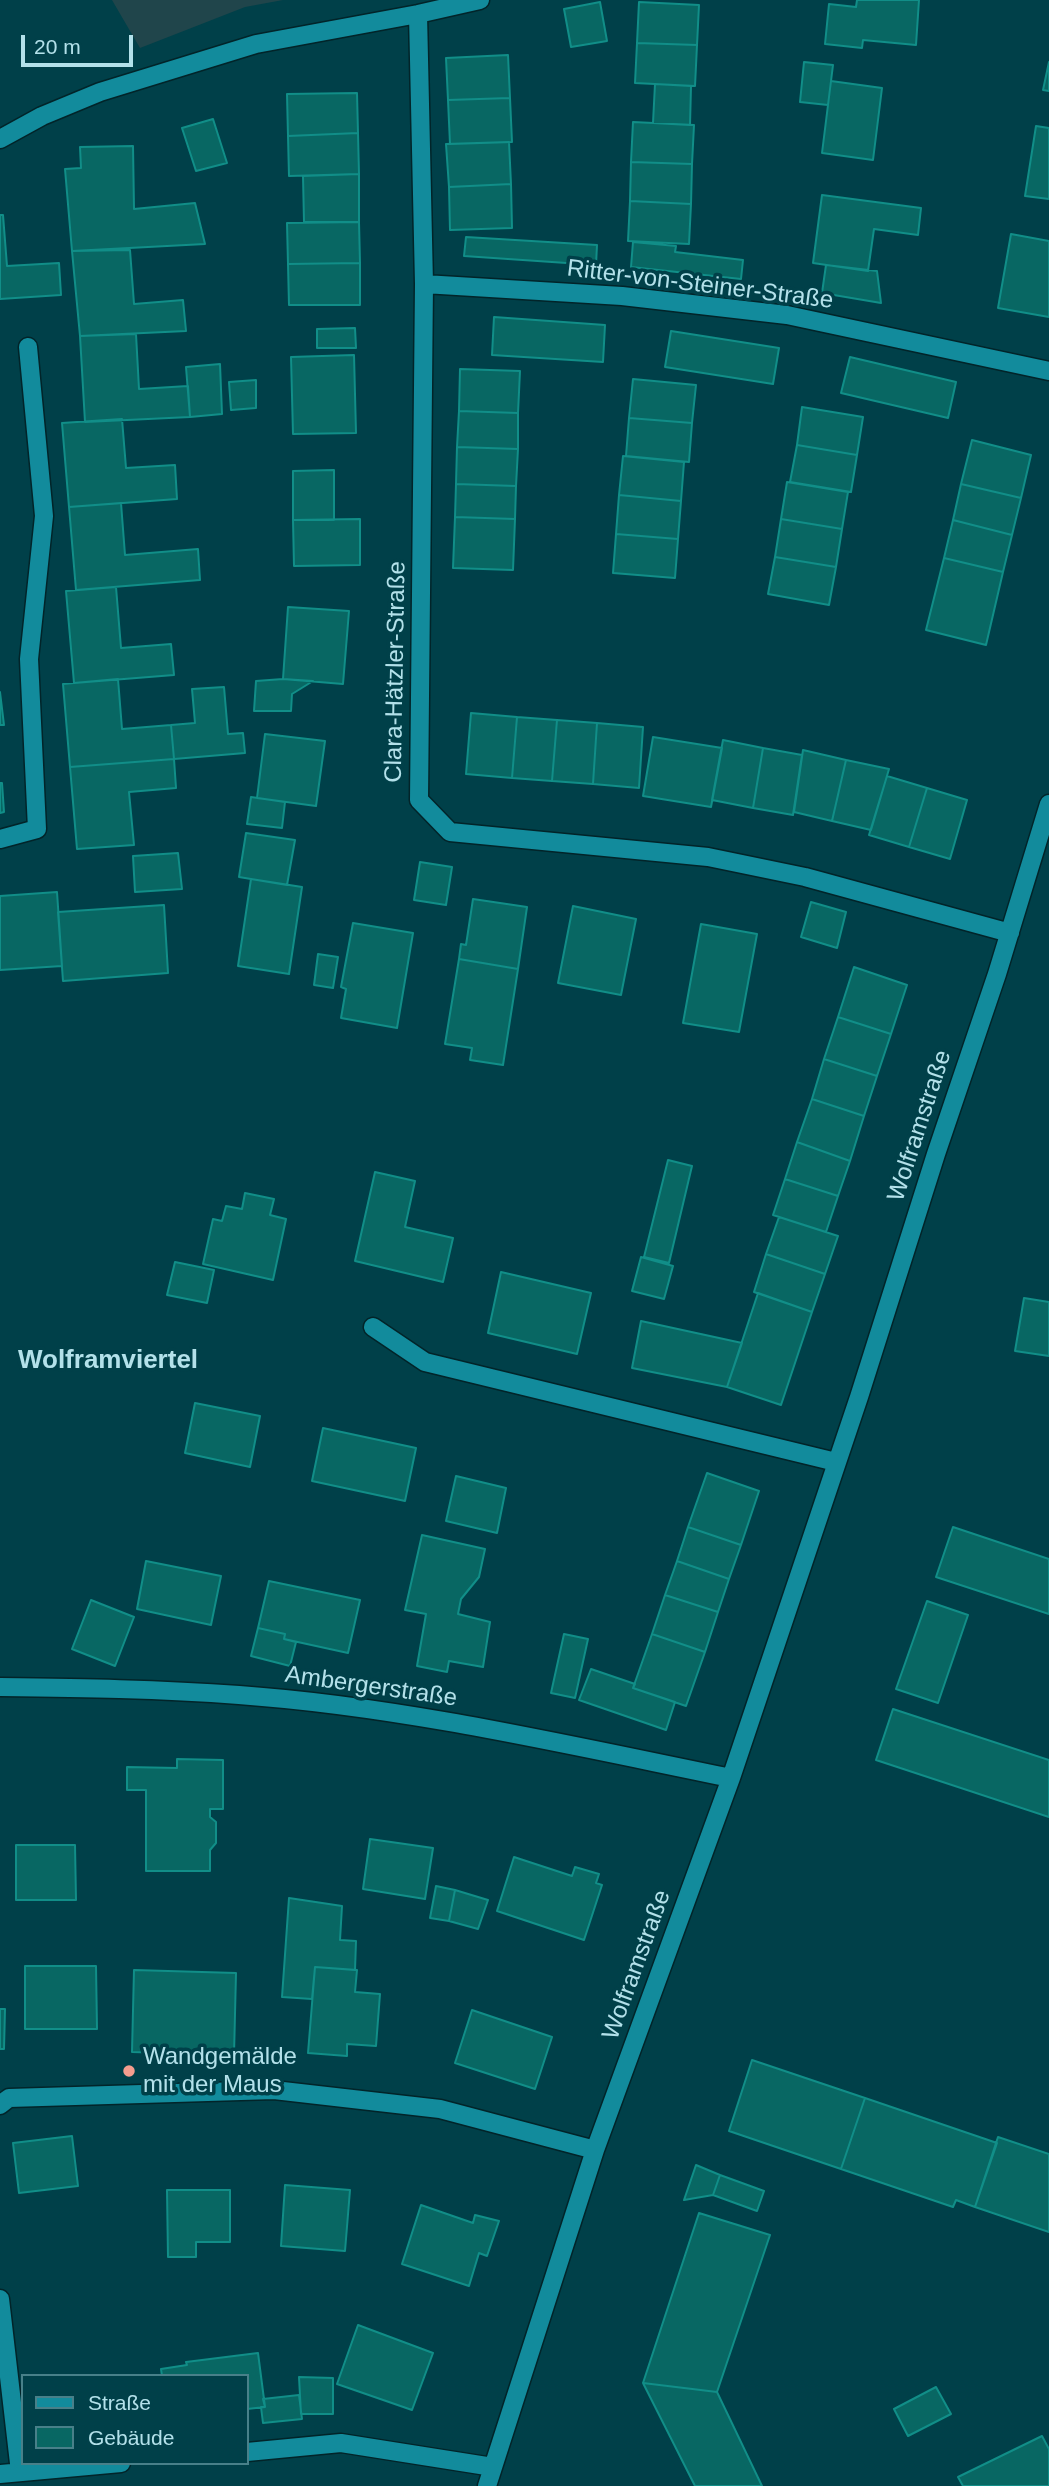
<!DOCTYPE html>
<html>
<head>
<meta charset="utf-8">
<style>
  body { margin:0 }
  #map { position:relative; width:1049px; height:2486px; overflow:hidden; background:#004049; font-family:Helvetica,sans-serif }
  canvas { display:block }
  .legend { position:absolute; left:21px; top:2374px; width:228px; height:91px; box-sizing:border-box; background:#004049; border:2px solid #488089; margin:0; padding:9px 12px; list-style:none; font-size:21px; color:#b3e1ea }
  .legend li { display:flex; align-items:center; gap:14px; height:35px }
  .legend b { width:35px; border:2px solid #488089 }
  .scale { position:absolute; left:21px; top:35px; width:112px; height:32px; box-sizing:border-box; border:4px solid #b3e1ea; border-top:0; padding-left:9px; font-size:21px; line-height:24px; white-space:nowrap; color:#b3e1ea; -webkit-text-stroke:5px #004049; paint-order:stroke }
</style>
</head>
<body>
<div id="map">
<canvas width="1049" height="2486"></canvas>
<ul class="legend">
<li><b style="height:9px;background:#128b9c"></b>Straße</li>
<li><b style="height:19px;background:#086763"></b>Gebäude</li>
</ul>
<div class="scale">20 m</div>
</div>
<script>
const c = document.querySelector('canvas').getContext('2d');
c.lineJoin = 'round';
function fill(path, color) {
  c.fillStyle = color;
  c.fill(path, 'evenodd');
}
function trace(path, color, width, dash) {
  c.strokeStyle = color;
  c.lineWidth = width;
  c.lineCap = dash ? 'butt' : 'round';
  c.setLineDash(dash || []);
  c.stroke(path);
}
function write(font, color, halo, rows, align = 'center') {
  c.font = font + ' Helvetica,sans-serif';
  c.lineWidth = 7;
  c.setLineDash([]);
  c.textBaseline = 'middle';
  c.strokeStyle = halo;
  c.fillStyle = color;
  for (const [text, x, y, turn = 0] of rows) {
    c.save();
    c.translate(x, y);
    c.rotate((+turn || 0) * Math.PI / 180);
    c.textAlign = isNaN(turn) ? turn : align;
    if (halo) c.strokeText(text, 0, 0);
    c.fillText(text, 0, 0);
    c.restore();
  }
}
fill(new Path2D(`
  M112 0H283L245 7 140 48Z`), '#20454b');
const building = new Path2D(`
  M857 0H919L916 45 863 40 862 48 825 44 829 4 856 7Z
  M600 2 607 41 571 47 564 9Z
  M639 2 699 5 697 45 637 43Z
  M637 43 697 45 695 86 635 83Z
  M508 55 510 98 448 100 446 58Z
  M804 62 833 65 828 105 800 102Z
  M1049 62V91L1043 90Z
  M831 81 882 88 873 160 822 153Z
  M655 84 691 86 690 125 653 123Z
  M357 93 358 133 288 136 287 94Z
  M510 98 512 142 450 144 448 100Z
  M213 119 227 163 196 171 182 128Z
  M633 122 694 125 692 164 631 162Z
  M1036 126 1049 128V199L1025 196Z
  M358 133 359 174 289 176 288 136Z
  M509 142 511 184 449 187 446 144Z
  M133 146 134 209 195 203 205 244 72 251 65 169 81 168 80 147Z
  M631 162 692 164 691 204 630 201Z
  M359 174V222H304L303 176Z
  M511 184 512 228 450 230 449 187Z
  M822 195 921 208 918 235 874 229 868 271 813 263Z
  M630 201 691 204 689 244 628 241Z
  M0 215H3L7 266 59 263 61 295 0 299Z
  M359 222 360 263 288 264 287 223Z
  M1011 234 1049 241V317L998 308Z
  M466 237 597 245 596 265 464 256Z
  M633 242 676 246 675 252 743 260 741 279 631 267Z
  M130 250 134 304 183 300 186 331 80 336 72 251Z
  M360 263V305H289L288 264Z
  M826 265 877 271 881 303 822 293Z
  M494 317 605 325 603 362 492 355Z
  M355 328 356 348H317V329Z
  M671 331 779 348 773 384 665 367Z
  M136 334 139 389 188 386 190 417 85 422 80 336Z
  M354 355 356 433 293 434 291 357Z
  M850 357 956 382 948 418 841 393Z
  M220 364 222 414 190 417 186 367Z
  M460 369 520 371 518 413 459 411Z
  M633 379 696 385 692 423 629 418Z
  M256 380V408L231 410 229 382Z
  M802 407 863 417 857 455 797 445Z
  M459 411 518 413V449L457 447Z
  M629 418 692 423 689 462 626 456Z
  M122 419 126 468 175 465 177 499 69 507 62 423Z
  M972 440 1031 455 1021 498 961 484Z
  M797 445 857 455 851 492 790 482Z
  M457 447 518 449 516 486 456 484Z
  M623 456 684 462 681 501 619 495Z
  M334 470V520H293V471Z
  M787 482 848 492 842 529 781 519Z
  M456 484 516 486 515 519 455 517Z
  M961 484 1021 498 1012 535 953 520Z
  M619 495 681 501 678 539 616 534Z
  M121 503 125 555 198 549 200 580 76 590 69 507Z
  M455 517 515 519 513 570 453 568Z
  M360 519V565L294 566 293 520Z
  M781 519 842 529 836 567 775 557Z
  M953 520 1012 535 1003 572 944 558Z
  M616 534 678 539 675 578 613 573Z
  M775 557 836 567 829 605 768 594Z
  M944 558 1003 572 986 645 926 630Z
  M116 587 121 648 171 644 174 675 74 683 66 591Z
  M288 607 349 611 343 684 283 679Z
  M118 679 122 729 171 725 174 759 70 767 63 684Z
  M283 679 313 681 292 694 291 711H254L256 681Z
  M224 687 228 734 243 733 245 753 174 759 171 725 195 723 192 689Z
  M0 692 4 725H0Z
  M471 713 517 717 512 778 466 774Z
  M517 717 557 720 552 781 512 778Z
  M557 720 597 723 593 784 552 781Z
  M597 723 643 727 639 788 593 784Z
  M265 734 325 741 316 806 257 798Z
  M653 737 722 748 711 807 643 796Z
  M723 740 763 748 753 808 712 800Z
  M763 748 802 755 793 815 753 808Z
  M803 750 846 760 832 821 794 812Z
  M174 759 176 788 129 792 134 845 77 849 70 767Z
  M846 760 889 769 871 830 832 821Z
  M887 776 927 788 909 847 869 835Z
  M0 783H2L4 812 0 813Z
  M927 788 967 800 950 859 909 847Z
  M251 797 285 802 282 828 247 824Z
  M246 833 295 840 287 885 239 877Z
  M178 853 182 889 135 892 133 856Z
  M420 862 452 867 446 905 414 900Z
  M251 879 302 887 289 974 238 966Z
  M57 892 62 966 0 970V896Z
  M473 899 527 907 518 969 459 959 461 944 466 945Z
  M811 902 846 912 837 948 801 937Z
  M164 905 168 973 63 981 58 912Z
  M573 906 636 919 621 995 558 983Z
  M353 923 413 933 397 1028 341 1018 346 989 341 987Z
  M701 924 757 934 739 1032 683 1023Z
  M318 954 338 957 333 988 314 985Z
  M459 959 518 969 503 1065 470 1060 472 1048 445 1044Z
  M854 967 907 985 891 1034 838 1017Z
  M838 1017 891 1034 877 1076 824 1059Z
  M824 1059 877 1076 864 1116 812 1099Z
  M812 1099 864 1116 850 1161 797 1142Z
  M797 1142 850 1161 838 1196 785 1179Z
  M668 1160 692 1166 669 1263 644 1257Z
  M375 1172 415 1181 405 1227 453 1238 443 1282 355 1261Z
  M785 1179 838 1196 826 1232 773 1215Z
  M245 1193 274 1199 270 1215 286 1219 273 1280 203 1264 213 1219 222 1221 226 1206 242 1209Z
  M779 1217 838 1236 825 1274 766 1254Z
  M766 1254 825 1274 812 1312 754 1292Z
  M641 1257 673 1266 664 1299 632 1291Z
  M175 1262 214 1270 207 1303 167 1295Z
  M501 1272 591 1293 577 1354 488 1333Z
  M758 1293 812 1312 781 1405 727 1387Z
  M1024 1298 1049 1302V1356L1015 1351Z
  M641 1321 742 1343 727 1387 632 1368Z
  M195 1403 260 1416 250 1467 185 1453Z
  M323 1428 416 1448 405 1501 312 1481Z
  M707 1473 759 1491 741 1545 688 1527Z
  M456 1476 506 1488 497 1533 446 1521Z
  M688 1527 741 1545 729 1579 677 1561Z
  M953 1527 1049 1559V1614L936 1577Z
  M422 1535 485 1549 479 1577 461 1599 458 1614 490 1622 483 1667 449 1661 447 1672 417 1666 426 1614 405 1610Z
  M146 1561 221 1576 211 1625 137 1609Z
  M677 1561 729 1579 718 1612 665 1595Z
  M269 1581 360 1600 348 1653 284 1639 285 1634 258 1628Z
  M665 1595 718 1612 705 1652 652 1634Z
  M91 1600 134 1617 115 1666 72 1649Z
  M927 1601 968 1615 938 1703 896 1689Z
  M258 1628 285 1634 284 1639 296 1642 290 1666 251 1656Z
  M564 1634 588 1639 575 1698 551 1693Z
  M652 1634 705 1652 686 1706 633 1688Z
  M591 1669 635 1684 633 1688 675 1702 666 1730 579 1700Z
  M893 1709 1049 1760V1817L876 1760Z
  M177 1759 223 1760V1809H210V1817L216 1822V1843L210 1850V1871H146V1790H127V1767L177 1768Z
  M370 1839 433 1848 425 1899 363 1889Z
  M16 1845H75L76 1900H16Z
  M514 1857 572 1876 575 1867 599 1874 596 1883 602 1885 584 1940 497 1911Z
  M436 1886 455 1890 449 1921 430 1918Z
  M455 1890 488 1900 478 1929 449 1921Z
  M289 1898 342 1906 340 1940 356 1941 355 1970 315 1967 312 1999 282 1997Z
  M25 1966H96L97 2029H25Z
  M315 1967 357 1970 355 1992 380 1994 376 2046 347 2044V2056L308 2053Z
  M134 1970 236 1973 234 2055 132 2052Z
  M0 2009H5L4 2049H0Z
  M472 2010 552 2037 535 2089 455 2063Z
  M752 2060 865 2098 841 2169 729 2131Z
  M865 2098 997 2143 975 2207 956 2200 953 2207 841 2169Z
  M72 2136 78 2186 19 2193 13 2143Z
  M998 2137 1049 2154V2232L975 2207Z
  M696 2165 720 2175 713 2195 684 2200Z
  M720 2175 764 2191 757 2211 713 2195Z
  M285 2185 350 2190 345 2251 281 2246Z
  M167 2190H230V2242H196V2257H168Z
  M421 2205 473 2223 475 2215 499 2221 487 2256 479 2253 469 2286 402 2264Z
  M699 2213 770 2235 717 2392 643 2383Z
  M358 2325 433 2353 412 2410 337 2384Z
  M258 2353 265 2407 247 2409V2376H162L161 2369 187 2365 186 2362Z
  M299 2377 333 2378V2414H301Z
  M643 2383 717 2392 762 2486H695Z
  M936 2387 951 2414 908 2436 894 2409Z
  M299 2395 302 2419 263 2423 261 2407H265L263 2399Z
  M1042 2436 1049 2449V2486H963L958 2477Z`);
fill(building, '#086763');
trace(building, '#118e88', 2);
const minor = new Path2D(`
  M418 14 424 284 419 800 450 832 708 857 805 877 1010 933
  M0 139 42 116 100 92 256 44 418 14 480 0
  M424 284 622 296 787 315 1049 371
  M0 839 37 829 29 659 44 516 28 347
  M373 1327 425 1362 836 1462
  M0 1687C80 1688 159 1689 239 1695 405 1707 568 1745 731 1778
  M0 2105 9 2098 274 2090 440 2109 595 2150
  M0 2299 20 2472
  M247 2452 341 2443 493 2467
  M0 2474 121 2463
  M487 2486 595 2150 731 1778 859 1397 936 1154 997 974 1049 804`);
trace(minor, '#022429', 21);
trace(minor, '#128b9c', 18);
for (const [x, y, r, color] of [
  [129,2071,7,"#f59d8e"]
]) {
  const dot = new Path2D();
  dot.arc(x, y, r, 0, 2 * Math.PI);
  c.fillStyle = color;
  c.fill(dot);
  trace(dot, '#004049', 2.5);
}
write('24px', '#b3e1ea', '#004049', [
  ["Ritter-von-Steiner-Straße",700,285,7],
  ["Clara-Hätzler-Straße",396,672,-89],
  ["Wolframstraße",920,1126,-72],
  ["Ambergerstraße",371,1687,8],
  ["Wolframstraße",637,1965,-70]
]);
write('24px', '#b3e1ea', '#004049', [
  ["Wandgemälde",143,2057],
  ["mit der Maus",143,2085]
], 'left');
write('bold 26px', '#b3e1ea', '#004049', [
  ["Wolframviertel",108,1361]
]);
</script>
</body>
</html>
